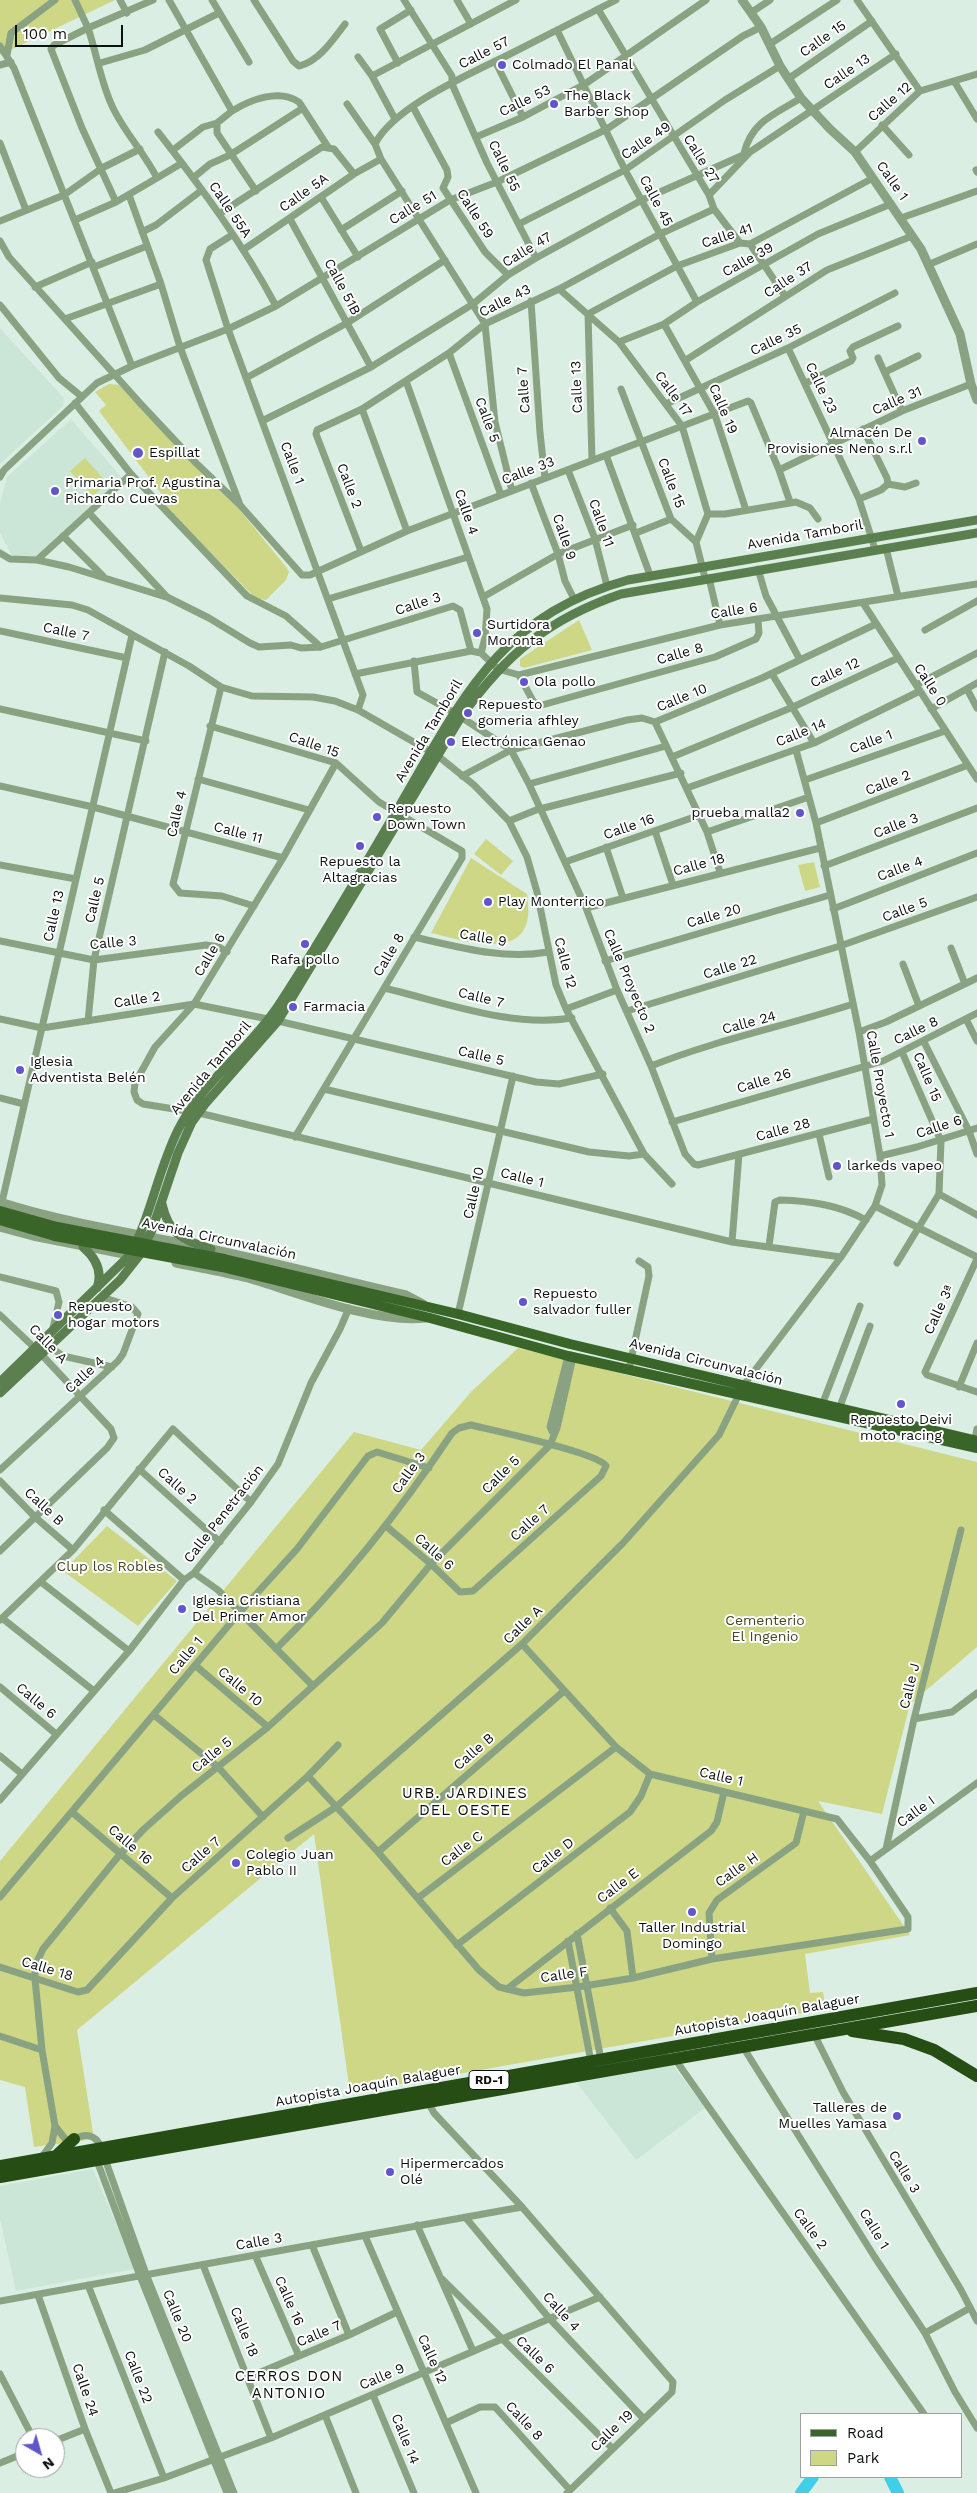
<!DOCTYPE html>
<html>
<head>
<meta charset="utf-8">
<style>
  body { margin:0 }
  #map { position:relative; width:977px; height:2493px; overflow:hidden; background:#dbeee4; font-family:"Work Sans",sans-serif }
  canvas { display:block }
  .legend { position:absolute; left:800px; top:2413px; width:162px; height:65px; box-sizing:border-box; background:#fff; border:1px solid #9da09f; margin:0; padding:6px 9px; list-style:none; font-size:15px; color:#0b110e }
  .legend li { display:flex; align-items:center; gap:10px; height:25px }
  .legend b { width:25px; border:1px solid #9da09f }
  .north { position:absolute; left:15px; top:2428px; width:50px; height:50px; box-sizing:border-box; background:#fff; border:1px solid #9da09f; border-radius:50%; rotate:142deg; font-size:14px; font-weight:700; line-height:20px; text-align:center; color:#0b110e }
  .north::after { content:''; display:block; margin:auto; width:18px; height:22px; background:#6155cd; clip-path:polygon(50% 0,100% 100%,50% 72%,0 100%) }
  .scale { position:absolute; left:15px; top:25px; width:108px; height:22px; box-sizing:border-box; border:2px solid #0b110e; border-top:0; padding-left:6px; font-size:15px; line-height:18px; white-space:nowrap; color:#0b110e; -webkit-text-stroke:4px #fff; paint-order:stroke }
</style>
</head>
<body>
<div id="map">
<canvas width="977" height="2493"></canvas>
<ul class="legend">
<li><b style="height:6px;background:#396529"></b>Road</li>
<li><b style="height:14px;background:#ced786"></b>Park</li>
</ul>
<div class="north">N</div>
<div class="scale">100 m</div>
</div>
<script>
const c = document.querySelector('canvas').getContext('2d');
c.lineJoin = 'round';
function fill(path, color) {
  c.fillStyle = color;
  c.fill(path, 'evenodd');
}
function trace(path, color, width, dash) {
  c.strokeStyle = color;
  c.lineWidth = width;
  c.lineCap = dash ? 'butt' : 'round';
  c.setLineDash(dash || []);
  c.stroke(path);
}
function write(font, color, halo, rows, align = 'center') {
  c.font = font + ' "Work Sans",sans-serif';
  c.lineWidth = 4;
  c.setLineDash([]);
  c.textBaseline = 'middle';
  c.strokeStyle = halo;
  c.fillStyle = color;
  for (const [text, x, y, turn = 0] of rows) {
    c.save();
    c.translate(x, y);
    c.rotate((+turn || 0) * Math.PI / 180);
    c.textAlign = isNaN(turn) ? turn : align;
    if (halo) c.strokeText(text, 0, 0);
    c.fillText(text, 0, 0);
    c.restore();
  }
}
fill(new Path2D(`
  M0 328 64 398 63 406 0 464Z
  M71 419 122 478 35 557 12 556 0 533V504L7 477Z
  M673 2065 705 2108 636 2160 577 2083Z
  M93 2169 135 2269 16 2291 0 2219V2186Z`), '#cbe6d7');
fill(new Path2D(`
  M0 0H115L0 55Z
  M109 384 119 385 209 481 234 503 287 568 289 572 286 580 266 600 255 598 165 506 163 496 99 411 106 405 95 392Z
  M85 458 107 483 93 496 70 471Z
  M579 620 592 650 524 668 520 666V659Z
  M486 839 513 861 501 875 474 854Z
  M471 858 527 894C528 904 530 916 526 925 514 959 455 938 431 933Z
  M814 862 820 887 805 891 798 865Z
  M518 1348 977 1462V1647L910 1704 882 1814 818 1801 910 1935 805 1954 810 1993 823 1992 826 2009 350 2093 314 1834 77 2030 94 2139 34 2147 25 2087 0 2080V1861L354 1432 421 1450 471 1392Z
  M107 1526 177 1581 138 1626 63 1571Z`), '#ced786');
trace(new Path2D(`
  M890 2477 898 2493
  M801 2493 813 2477`), '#40cfe6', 12);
trace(new Path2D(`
  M75 0 88 28 153 0
  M120 0 127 13
  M169 0 232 111 217 123V133L256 191
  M212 0 249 62
  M254 0 293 61 299 66C319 61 333 40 345 24
  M404 0 452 76V84L487 163 536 258
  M457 0 471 24
  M857 0 920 91
  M598 9 709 195 714 209 740 243
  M752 12 770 0
  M557 30 625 170 697 302
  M770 44 837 0
  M0 46 14 68 132 366
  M7 55 11 33 55 0
  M358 57 372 76 395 119
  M495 61 523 117
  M100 63 145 50 219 13
  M398 63 380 29 411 10
  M0 65 11 62
  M372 76 516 0
  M788 79 872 21
  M954 81 977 119
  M347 104 375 144 381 159 485 324 495 422 512 491
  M413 107 447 170 448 177 443 188 485 252 508 275
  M232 111C250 100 279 88 299 102L328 147
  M882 125 909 155
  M158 132C201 187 243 244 276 306
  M476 137 523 117 585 84 706 0
  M0 143 26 210
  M375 144C394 106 472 73 510 54 545 36 581 18 616 0
  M173 150 203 127 217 123
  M855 152 920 91 977 74
  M744 153C752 121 775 114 801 98
  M976 170 977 172
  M157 178 182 163
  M193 178 210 164 230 155 303 108
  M129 195 161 284 180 347 239 502
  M709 195 750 152
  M321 197 358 257
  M219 214 322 147 334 149 354 174
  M901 218 977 191
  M290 219 371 367
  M75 220 116 202 157 178C145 154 126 134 114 110 101 85 97 54 88 28L54 45 51 49 82 128 116 202
  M0 221 64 195 102 168 140 149
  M519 224 625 170 725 100 780 66
  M341 230 402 191
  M142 232 156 225 202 190
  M232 235 210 249 206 260 228 329 363 695 358 710
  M0 241 9 257 140 403 196 463 240 505 302 575H310L407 531 748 401 751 403 779 470 790 502
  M750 244 785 296
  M243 250 354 174 381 159
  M930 264 977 244
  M94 267 147 246
  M35 287 92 262
  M559 289 619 342 682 426 708 514 696 542
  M531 301 540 433 545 478
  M0 305 59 378 81 396
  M65 319 161 284
  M664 324 715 415 746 510
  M619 342 664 324 697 302 818 234 891 204
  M788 348 859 499 875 549
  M449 353 501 495
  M878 358 902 411
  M686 360 827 270 912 236
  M885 372 918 356
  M246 378 347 323 445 260
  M406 381 487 609 485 638 481 653
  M806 383 851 361 853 358 850 351 853 347 898 326
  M621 389 671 519 696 542 705 578
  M75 403 131 474 247 596 286 616 321 647
  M666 404 788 348 895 293
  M362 409 407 531
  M262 421 371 367 473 304 508 275 536 258 642 200 750 152 896 54
  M863 429 887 478 888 484
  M606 455 650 575
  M592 460 588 314 677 266 740 243 750 244 873 178
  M568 470 595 539 607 586
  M779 470 902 411 971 384
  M0 477 4 470 97 383 132 366 228 329 276 306 450 200 497 182 607 129 743 36 761 27
  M531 483 558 554 565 581 574 599
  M888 484 905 487 916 483
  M859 499 881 490 888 484
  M89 513 167 597 209 618 250 643 259 647 291 645 301 648 321 647 453 606 460 610 471 651
  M708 514H725L796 502 810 508 818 519
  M636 533 671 519
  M63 536 103 576
  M886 548 898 596
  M361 551 316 434 317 430 362 409 449 353 485 324 559 289 660 234 714 209
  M0 553 10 559 37 560 69 567 166 597
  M37 560 131 474
  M758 569 766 596 800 660
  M709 578 720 625
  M483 597 558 554 633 525
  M0 598 72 605 88 610 189 666 221 687 252 696 313 697 335 701 358 710 438 756 474 785 509 821 527 857 537 892 556 985 566 1009 644 1154 672 1184
  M328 599 468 557
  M863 603 977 779
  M925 630 977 601
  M0 631 127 658
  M414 661 417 692 453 712
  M355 674 471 651 481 653 498 669 519 675 720 625 977 584
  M772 674 814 743
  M519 675 533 701 538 705H542L715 657 756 639 759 633 758 620
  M916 685 977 653
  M221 687 173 884 180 893 222 896 254 906
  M967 689 977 708
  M0 709 146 741
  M931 709 977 683
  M461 717 511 750 529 784 586 908 617 990 651 1066 685 1154 694 1164 698 1165 873 1119
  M655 722 707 832 720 872
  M210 726 336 763 379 802 462 851V858L295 1137
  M672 757 793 707 898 658
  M336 763 283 858 194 1004 155 1047 135 1083 134 1092 137 1100 143 1104 199 1113 732 1242 841 1257
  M462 776 511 750 627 720 642 718 655 722 762 678 876 624
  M198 779 309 810
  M805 780 945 731
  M529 784 666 746
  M0 786 93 807 283 858
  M687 788 814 743 920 691
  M509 821 536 810 681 773
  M816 823 968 765
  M655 831 673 885
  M707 832 809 797
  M606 847 623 898
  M565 862 700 815
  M0 865 76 879
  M824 866 977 808
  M586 908 820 848
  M833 909 977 853
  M414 937C459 947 502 960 548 952
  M0 941 94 960 206 945 219 947 227 952
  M951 948 965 984
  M605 961 830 895
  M903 964 919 1006
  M384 988C444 1002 511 1028 572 1018
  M566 1009 617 990
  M627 1011 840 946 977 897
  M0 1019 42 1028 194 1004 278 1021 536 1082 559 1084 603 1074
  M966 1019 977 1041
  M88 1021 94 960 165 652
  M859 1032 886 1022 977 978
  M924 1042 969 1131 977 1154
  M651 1066C716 1040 786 1026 853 1004
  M324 1089 589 1152 629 1156 644 1154
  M0 1098 24 1104
  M672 1122 883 1061 977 1013
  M819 1134 829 1177
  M880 1156 917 1147 977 1128
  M939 1194 977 1215
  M2 1202 132 635
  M875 1206 977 1257
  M732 1242 739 1154
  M769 1246 775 1202 780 1200C811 1201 839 1205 866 1220
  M977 1259 925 1372 927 1375 977 1392
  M897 1263 939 1194 941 1141 902 1052
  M0 1277 56 1291 59 1302 53 1328
  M458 1314 513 1076
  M0 1315 41 1354 111 1429 114 1438 107 1448 0 1551
  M49 1346 63 1356 112 1367
  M629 1369 649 1276 648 1267 639 1261
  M959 1387 977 1343
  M822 1405 860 1306
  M839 1409 870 1326
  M553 1433 550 1427 568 1356
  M974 1444 977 1429
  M139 1469 220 1542
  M0 1470 118 1361 123 1354 138 1314 132 1307 102 1297
  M0 1481 35 1517 73 1550
  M104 1510 184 1580
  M194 1573 218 1590 313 1686
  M41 1582 129 1651
  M2 1618 94 1691
  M0 1620 73 1550 173 1429 251 1502
  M276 1649C343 1583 400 1511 452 1433L459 1428 471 1425C491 1430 599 1453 606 1466L601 1476 473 1591 460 1592 431 1564 386 1526
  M196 1666 268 1727
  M0 1687 56 1734
  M154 1715 218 1767 263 1817
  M914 1719 952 1712 977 1693
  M0 1756 22 1774
  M308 1776 378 1852 479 1970 499 1987 524 1993 578 1987 633 1978 712 1959 908 1929V1917L870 1861 837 1819 650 1774 616 1747 522 1644
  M0 1800 129 1651 184 1580 194 1573 251 1502 278 1464 311 1383 340 1329 349 1308
  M72 1812 172 1898
  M288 1838 336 1807 522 1644 623 1543 719 1435 743 1386 841 1257 875 1206 882 1185 880 1156 859 1032 816 823 796 750
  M886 1849 914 1719 961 1530
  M378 1852 564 1691
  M870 1861 977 1783
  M0 1897 239 1613 297 1549 368 1456 377 1452 429 1468
  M418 1898 616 1747
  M610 1908 627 1931 633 1978
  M577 1934 601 2060
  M568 1941 591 2062
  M457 1945 630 1812 641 1796 650 1774
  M712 1959 709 1913 717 1900 796 1843 804 1811
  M0 1967 78 1992 87 1990 172 1898 308 1776 338 1745
  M507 1989 711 1831 717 1822 724 1792
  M814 2034 843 2092 961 2290 977 2321
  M0 2036 42 2050
  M743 2047 874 2256 925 2333 955 2392 977 2428
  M675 2059 924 2414
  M428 2102 434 2113 522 2207 673 2382 672 2392 567 2493
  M55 2126 66 2140C72 2140 76 2138 82 2136 97 2133 103 2148 105 2159L146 2274 234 2493
  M41 2158 52 2143 55 2126 42 2050 35 1979V1966L43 1949 121 1853 144 1829 181 1796 268 1727 382 1623 431 1564 550 1445 557 1428 573 1357
  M96 2158 140 2276 227 2493
  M466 2218 549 2318 643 2418
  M417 2225 473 2351
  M365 2236 476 2493
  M312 2245 349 2335
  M255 2255 299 2356
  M203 2265 271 2438
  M442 2279 612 2448
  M88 2285 164 2478
  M38 2295 85 2429 111 2493
  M0 2301 522 2207
  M925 2333 970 2308
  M0 2374 33 2438
  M249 2377 349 2335 397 2312
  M373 2395 414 2493
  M325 2415 356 2493
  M446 2423 480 2407H495L570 2490
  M55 2441 85 2429
  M0 2463 25 2453
  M114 2493 164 2478 271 2438 600 2297`), '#89a281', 7);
trace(new Path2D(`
  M742 0 761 27 780 66 801 98 830 129 855 152 921 249 960 334 971 384 977 400
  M0 1202C69 1224 140 1234 211 1249 276 1263 341 1280 406 1295L423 1304
  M0 1227 33 1236 134 1256
  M176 1263C200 1268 224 1272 248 1278 299 1293 374 1324 426 1318`), '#89a281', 9);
trace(new Path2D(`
  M162 1204C169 1235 182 1239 211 1249
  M83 1247C96 1258 103 1271 97 1288
  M0 1382 130 1255C151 1216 158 1170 178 1130 202 1082 249 1050 278 1006 320 942 359 875 397 810 460 703 497 616 628 580L977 520
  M0 1393 120 1280 139 1256 152 1230 178 1153 192 1122 205 1104 278 1021 461 717C505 655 548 619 621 594L977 533`), '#5b7f4f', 9);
trace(new Path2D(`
  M0 1211 57 1227
  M0 1220 55 1236
  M224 1259 458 1314 570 1344 977 1441
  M222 1267 430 1318 568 1356 977 1448`), '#396529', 10);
trace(new Path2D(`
  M852 2031 904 2039 934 2050 977 2076
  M57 2155 74 2139
  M0 2166 977 1993
  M0 2177 977 2006`), '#254d14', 12);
trace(new Path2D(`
  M57 1227 224 1259
  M55 1236 222 1267`), '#396529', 10);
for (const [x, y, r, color] of [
  [502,65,5,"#6155cd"],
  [554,104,5,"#6155cd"],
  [922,441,5,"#6155cd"],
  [138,453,6,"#6155cd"],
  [55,491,5,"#6155cd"],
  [477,633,5,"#6155cd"],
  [524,682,5,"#6155cd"],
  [468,713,5,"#6155cd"],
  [451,742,5,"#6155cd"],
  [800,813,5,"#6155cd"],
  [377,817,5,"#6155cd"],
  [360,846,5,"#6155cd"],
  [488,902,5,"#6155cd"],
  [305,944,5,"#6155cd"],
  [293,1007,5,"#6155cd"],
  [20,1070,5,"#6155cd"],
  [837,1166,5,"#6155cd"],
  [523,1302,5,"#6155cd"],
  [58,1315,5,"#6155cd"],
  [901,1404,5,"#6155cd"],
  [182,1609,5,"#6155cd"],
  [236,1863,5,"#6155cd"],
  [692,1912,5,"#6155cd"],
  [897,2116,5,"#6155cd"],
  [390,2172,5,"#6155cd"]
]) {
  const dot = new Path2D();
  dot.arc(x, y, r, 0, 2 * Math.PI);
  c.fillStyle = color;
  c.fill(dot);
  trace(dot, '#fff', 2);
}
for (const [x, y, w] of [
  [489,2080,40]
]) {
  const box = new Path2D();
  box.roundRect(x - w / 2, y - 9.5, w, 19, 4);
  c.fillStyle = '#fff';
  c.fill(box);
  trace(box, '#0b110e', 1);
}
write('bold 12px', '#0b110e', null, [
  ["RD-1",489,2080]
]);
write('14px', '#0b110e', '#fff', [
  ["Calle 15",823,39,-35],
  ["Calle 57",484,53,-27],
  ["Calle 13",847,72,-34],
  ["Calle 53",525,101,-26],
  ["Calle 12",890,102,-41],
  ["Calle 49",646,141,-34],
  ["Calle 27",701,159,58],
  ["Calle 55",504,166,64],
  ["Calle 1",892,181,55],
  ["Calle 5A",304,193,-35],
  ["Calle 45",656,201,62],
  ["Calle 51",413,208,-31],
  ["Calle 55A",230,210,56],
  ["Calle 59",475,214,57],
  ["Calle 41",727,236,-18],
  ["Calle 47",527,250,-31],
  ["Calle 39",748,260,-29],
  ["Calle 37",788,280,-33],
  ["Calle 51B",342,287,62],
  ["Calle 43",505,301,-27],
  ["Calle 35",776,340,-26],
  ["Calle 13",577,387,-92],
  ["Calle 23",821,388,64],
  ["Calle 7",524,390,-94],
  ["Calle 17",673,394,54],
  ["Calle 31",897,401,-23],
  ["Calle 19",723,409,67],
  ["Calle 5",487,420,70],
  ["Calle 1",292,463,69],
  ["Calle 33",528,471,-21],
  ["Calle 15",671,483,69],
  ["Calle 2",349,486,69],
  ["Calle 4",466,512,71],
  ["Calle 11",601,523,70],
  ["Avenida Tamboril",805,535,-10],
  ["Calle 9",564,537,71],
  ["Calle 3",418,604,-18],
  ["Calle 6",734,611,-9],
  ["Calle 7",66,632,12],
  ["Calle 8",680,654,-16],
  ["Calle 12",835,673,-25],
  ["Calle 0",930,685,57],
  ["Calle 10",682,698,-22],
  ["Avenida Tamboril",429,731,-59],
  ["Calle 14",801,733,-22],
  ["Calle 1",871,742,-20],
  ["Calle 15",314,745,19],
  ["Calle 2",888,783,-21],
  ["Calle 4",177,814,-77],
  ["Calle 3",896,826,-21],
  ["Calle 16",629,827,-19],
  ["Calle 11",238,833,15],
  ["Calle 18",699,865,-15],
  ["Calle 4",900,869,-21],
  ["Calle 5",95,900,-77],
  ["Calle 5",905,910,-20],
  ["Calle 13",54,916,-77],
  ["Calle 20",714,916,-16],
  ["Calle 9",483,938,10],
  ["Calle 3",113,943,-5],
  ["Calle 6",210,955,-59],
  ["Calle 8",389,955,-59],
  ["Calle 12",565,963,75],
  ["Calle 22",730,967,-17],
  ["Calle Proyecto 2",629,981,67],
  ["Calle 7",481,998,14],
  ["Calle 2",137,1000,-9],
  ["Calle 24",749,1023,-15],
  ["Calle 8",916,1031,-26],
  ["Calle 5",481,1056,13],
  ["Avenida Tamboril",211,1068,-50],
  ["Calle 15",927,1077,67],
  ["Calle 26",764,1081,-17],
  ["Calle Proyecto 1",880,1084,80],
  ["Calle 6",939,1127,-18],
  ["Calle 28",783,1130,-15],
  ["Calle 1",522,1178,14],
  ["Calle 10",474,1193,-77],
  ["Avenida Circunvalación",219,1239,12],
  ["Calle 3ª",939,1310,-65],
  ["Calle A",48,1344,46],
  ["Avenida Circunvalación",706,1362,14],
  ["Calle 4",85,1375,-42],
  ["Calle 3",409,1473,-54],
  ["Calle 5",501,1475,-45],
  ["Calle 2",177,1486,42],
  ["Calle B",44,1507,43],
  ["Calle Penetración",224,1514,-52],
  ["Calle 7",530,1523,-42],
  ["Calle 6",434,1552,42],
  ["Calle A",523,1625,-44],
  ["Calle 1",186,1656,-50],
  ["Calle J",910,1686,-76],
  ["Calle 10",240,1687,40],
  ["Calle 6",36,1701,40],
  ["Calle B",474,1752,-41],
  ["Calle 5",212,1755,-39],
  ["Calle 1",721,1777,13],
  ["Calle I",916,1812,-36],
  ["Calle 16",130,1845,41],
  ["Calle C",462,1849,-37],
  ["Calle 7",201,1855,-41],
  ["Calle D",553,1856,-38],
  ["Calle H",737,1870,-35],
  ["Calle E",618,1886,-37],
  ["Calle 18",47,1969,17],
  ["Calle F",564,1975,-8],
  ["Autopista Joaquín Balaguer",767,2015,-10],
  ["Autopista Joaquín Balaguer",368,2086,-10],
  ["Calle 3",904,2172,59],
  ["Calle 2",810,2229,54],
  ["Calle 1",874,2229,59],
  ["Calle 3",259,2242,-10],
  ["Calle 16",289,2301,66],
  ["Calle 4",561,2312,48],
  ["Calle 20",177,2316,68],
  ["Calle 18",244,2332,68],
  ["Calle 7",319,2334,-23],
  ["Calle 6",535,2355,44],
  ["Calle 12",432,2359,66],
  ["Calle 22",138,2377,69],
  ["Calle 9",382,2377,-23],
  ["Calle 24",85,2390,71],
  ["Calle 8",524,2421,47],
  ["Calle 19",612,2431,-44],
  ["Calle 14",405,2439,68]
]);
write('14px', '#0b110e', '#fff', [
  ["Colmado El Panal",512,65],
  ["The Black",564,96],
  ["Barber Shop",564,112],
  ["Almacén De",912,433,"right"],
  ["Provisiones Neno s.r.l",912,449,"right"],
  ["Espillat",149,453],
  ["Primaria Prof. Agustina",65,483],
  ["Pichardo Cuevas",65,499],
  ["Surtidora",487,625],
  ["Moronta",487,641],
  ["Ola pollo",534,682],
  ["Repuesto",478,705],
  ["gomeria afhley",478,721],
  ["Electrónica Genao",461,742],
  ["Repuesto",387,809],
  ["Down Town",387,825],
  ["prueba malla2",790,813,"right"],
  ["Repuesto la",360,862,"center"],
  ["Altagracias",360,878,"center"],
  ["Play Monterrico",498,902],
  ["Rafa pollo",305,960,"center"],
  ["Farmacia",303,1007],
  ["Iglesia",30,1062],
  ["Adventista Belén",30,1078],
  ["larkeds vapeo",847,1166],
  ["Repuesto",533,1294],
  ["salvador fuller",533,1310],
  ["Repuesto",68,1307],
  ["hogar motors",68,1323],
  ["Repuesto Deivi",901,1420,"center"],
  ["moto racing",901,1436,"center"],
  ["Iglesia Cristiana",192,1601],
  ["Del Primer Amor",192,1617],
  ["Colegio Juan",246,1855],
  ["Pablo II",246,1871],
  ["Taller Industrial",692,1928,"center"],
  ["Domingo",692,1944,"center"],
  ["Talleres de",887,2108,"right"],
  ["Muelles Yamasa",887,2124,"right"],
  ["Hipermercados",400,2164],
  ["Olé",400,2180]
], 'left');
write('14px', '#454920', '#fff', [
  ["Clup los Robles",110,1567],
  ["Cementerio",765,1621],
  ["El Ingenio",765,1637]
]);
c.letterSpacing = '1px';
write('15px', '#0b110e', '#fff', [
  ["URB. JARDINES",465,1794],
  ["DEL OESTE",465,1811],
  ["CERROS DON",289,2377],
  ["ANTONIO",289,2394]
]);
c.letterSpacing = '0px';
</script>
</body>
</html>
